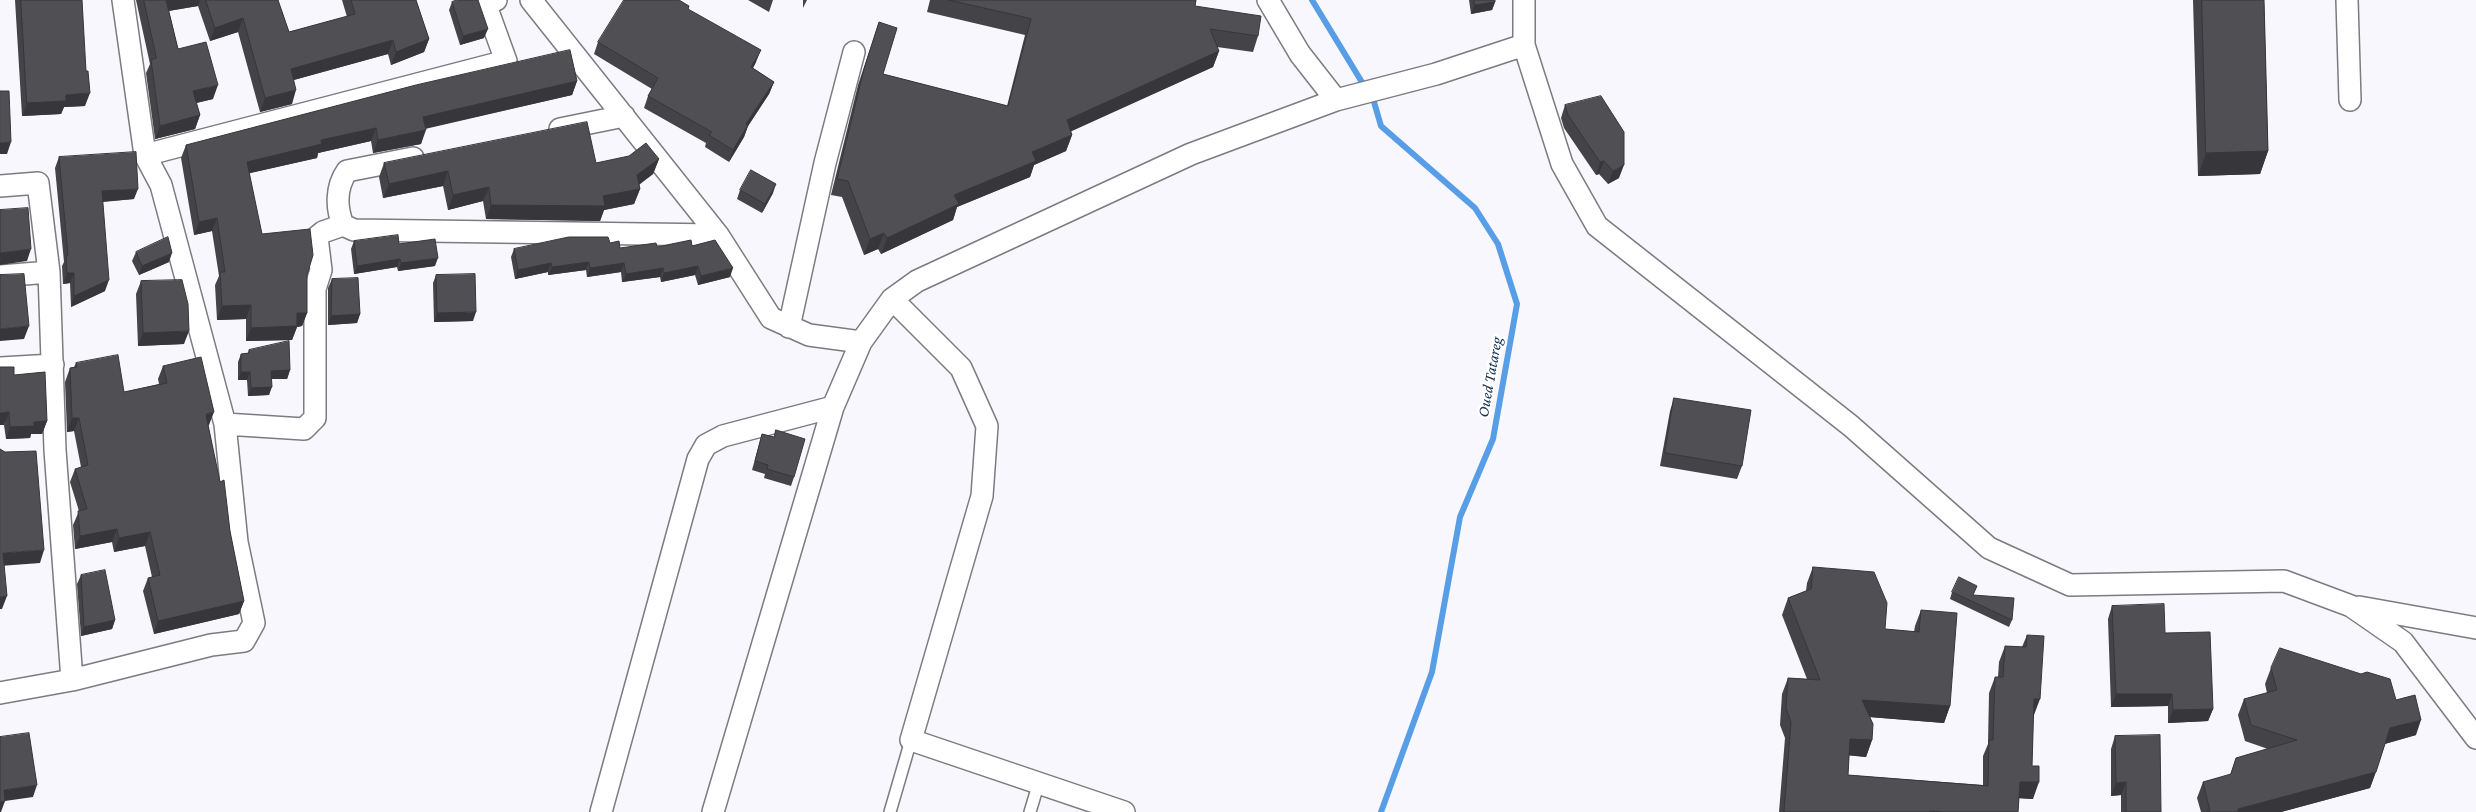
<!DOCTYPE html>
<html>
<head>
<meta charset="utf-8">
<style>
  body { margin:0 }
  canvas { display:block; background:#f8f7fe }
</style>
</head>
<body>
<canvas width="2476" height="812"></canvas>
<script>
const c = document.querySelector('canvas').getContext('2d');
c.lineJoin = 'round';
function trace(path, color, width, dash) {
  c.strokeStyle = color;
  c.lineWidth = width;
  c.lineCap = dash ? 'butt' : 'round';
  c.setLineDash(dash || []);
  c.stroke(path);
}
function fill(path, color) {
  c.fillStyle = color;
  c.fill(path, 'evenodd');
}
function write(font, color, halo, rows, align = 'center') {
  c.font = font + ' "Crimson Pro",serif';
  c.lineWidth = 5;
  c.setLineDash([]);
  c.textBaseline = 'middle';
  c.strokeStyle = halo;
  c.fillStyle = color;
  for (const [text, x, y, turn = 0] of rows) {
    c.save();
    c.translate(x, y);
    c.rotate((+turn || 0) * Math.PI / 180);
    c.textAlign = isNaN(turn) ? turn : align;
    if (halo) c.strokeText(text, 0, 0);
    c.fillText(text, 0, 0);
    c.restore();
  }
}
trace(new Path2D(`
  M1312 0 1374 102 1381 126 1475 208 1498 244 1517 304 1493 439 1460 517 1432 672 1381 812`), '#579ee6', 6);
const service = new Path2D(`
  M890 812 911 740
  M1030 812 1039 782`);
const minor = new Path2D(`
  M531 0 718 235 771 318 809 335 861 342
  M1268 0 1300 54 1336 100
  M1524 0V45L1562 164 1597 226 1851 426 1989 548 2070 585 2284 581 2351 606 2403 642 2476 738
  M2347 0 2350 100
  M560 129 624 116
  M145 155 506 61 485 3 496 0
  M413 158 347 171C336 187 336 207 343 225L354 230 718 235
  M0 186 38 183 49 272 55 450 72 680
  M0 276 49 272
  M892 299 961 368 987 426 982 496 911 740 1124 812
  M789 327 825 163 854 52
  M0 368 53 365
  M225 424 304 429 315 418V289L321 270 317 237 323 232 343 225
  M2359 607 2476 628
  M0 693 72 680 211 645 244 641 254 623 237 542 225 424 161 185 145 155 123 0
  M601 812 698 459 706 445 723 436 833 407
  M713 812 833 407 861 342 892 299 917 281 1191 154 1336 100 1436 74 1524 45`);
trace(service, '#7b7b81', 14);
trace(minor, '#7b7b81', 24);
trace(service, '#fff', 11);
trace(minor, '#fff', 21);
fill(new Path2D(`
  M15 0H82L85 106 64 107 61 114 22 116Z
  M136 0H278L289 32 347 17 342 0H416L429 39 424 52 391 65 388 54 294 80 292 104 260 112 238 32 210 41 198 6 169 11 178 49 213 99 196 103 200 115 195 129 155 139 146 73 150 64Z
  M748 0H773L769 12Z
  M803 0H807L803 8Z
  M930 0H1196L1195 6 1258 36 1253 52 1217 47 1219 51 1213 67 1070 131 1072 135 1066 151 1034 165 1030 177 957 207 953 220 881 254 878 249 864 255 842 197 831 195 858 85 879 22 883 74 1007 106 1025 35 927 12Z
  M1469 0H1495V2L1492 10 1471 14Z
  M2193 0H2264L2268 151 2260 174 2198 176Z
  M452 2 484 38 460 45 449 10Z
  M689 6 688 10 756 62 753 68 774 82 769 94 748 126 744 137 729 162 705 147 706 143 644 108 648 96 652 89 594 54 598 42Z
  M577 81 572 95 425 129 421 144 373 153 371 141 318 153 317 158 249 173 262 234 307 275V313L302 326 297 327 292 340 246 341V319L217 320 215 285 219 276 212 231 194 235 181 158 186 145Z
  M1565 105 1619 178 1608 184 1599 174 1596 175 1564 128 1561 118Z
  M59 157 134 199 103 202 105 291 71 307 70 283 63 284 62 266 64 262 55 168Z
  M659 159 653 174 639 185 640 189 634 204 604 210 600 221 486 219 483 201 448 210 443 186 383 198 379 177 384 163H596Z
  M740 190 773 193 762 213 737 199Z
  M354 241 399 244 435 266 398 271 397 267 354 274 351 249Z
  M610 243 620 248 692 246 730 277 698 285 695 275 661 282 660 277 622 282 621 272 587 277 586 270 548 275V272L515 279 511 257 514 249Z
  M136 252 169 262 139 275 132 261Z
  M436 275 473 321 434 322 433 283Z
  M332 279 360 314 357 323 328 325V288Z
  M141 281 184 344 138 346 136 294Z
  M249 350 290 370 287 379H272L269 395 248 396 247 380H238V362L241 354 248 353Z
  M76 363 124 392 159 384 158 379 163 366 209 425H208L244 601 239 614 154 634 143 591 148 578 152 577 145 546 114 552 112 542 75 549 73 525 79 511 70 482 75 469 81 467 74 431 67 432 65 382 70 368 74 367Z
  M14 375 47 421 42 434H31L30 438 6 439 4 425Z
  M1674 398 1742 466 1737 479 1660 466 1670 411Z
  M776 430 794 477 791 486 764 478 765 474 752 470 762 434 774 437Z
  M1813 567 1885 629 1914 632 1915 626 1921 610 1950 706 1944 723 1870 717 1872 740 1866 757 1849 755 1848 775 1983 785V756L1988 744 1989 693 1995 677H1998L1999 662 2005 646 2022 647 2027 635 2034 715H2033L2032 766 2033 799 2019 798 2018 812H1779L1785 738 1780 725 1782 694 1788 678 1807 679 1782 615 1788 598 1806 591 1807 583Z
  M81 575 115 620 112 629 81 636 77 584Z
  M1952 592 1974 595 2012 620 2009 627 1950 599Z
  M2112 606 2165 633 2213 709 2208 721 2168 723V706L2111 707 2108 619Z
  M2271 668 2396 700 2416 735 2385 744 2370 788 2281 812H2201L2197 798 2203 782 2230 775 2236 758 2268 749 2245 741 2238 715 2244 699 2267 693 2265 684Z
  M2115 736 2161 812H2121V795L2111 796V749Z`), '#444448');
fill(new Path2D(`
  M165 0H200L198 6 161 12Z
  M1495 2 1492 10 1471 14 1475 5Z
  M243 18 238 32 210 41 215 28Z
  M488 29 484 38 460 45 463 36Z
  M429 39 424 52 391 65 396 52Z
  M393 40 388 54 286 82 291 69Z
  M761 50 756 62 747 79 751 67Z
  M1219 51 1213 67 1061 136 1067 120Z
  M577 81 572 95 418 130 423 117Z
  M774 82 769 94 748 126 744 137 729 162 733 150 746 124Z
  M218 85 213 99 188 105 193 91Z
  M296 90 292 104 260 112 265 98Z
  M90 93 85 106 64 107 61 114 22 116 27 103 66 95Z
  M200 115 195 129 155 139 160 126Z
  M376 128 371 141 318 153 317 158 242 175 247 162 321 140Z
  M426 130 421 144 373 153 378 140Z
  M1072 135 1066 151 1034 165 1030 177 957 207 953 220 881 254 887 238 954 195 1032 152Z
  M11 142 7 154H0V143Z
  M2268 151 2260 174 2198 176 2206 153Z
  M659 159 653 174 631 190 637 175Z
  M1604 161 1599 174 1596 175 1600 162Z
  M1624 165 1619 178 1608 184 1613 171Z
  M448 171 443 186 383 198 389 184Z
  M776 184 773 193 762 213 765 204Z
  M489 187 483 201 448 210 453 195Z
  M138 189 134 199 98 202 102 191Z
  M640 189 634 204 604 210 600 221 486 219 491 205 603 196Z
  M217 218 212 231 194 235 199 222Z
  M884 233 878 249 864 255 870 239Z
  M31 249 27 261 0 265V253Z
  M172 253 169 262 139 275 142 266Z
  M438 258 435 266 398 271 401 263Z
  M400 259 397 267 354 274 357 266Z
  M589 262 586 270 548 275 552 267Z
  M551 263 548 272 515 279 518 270Z
  M624 263 621 272 587 277 590 268Z
  M698 266 695 275 661 282 664 273Z
  M663 268 660 277 622 282 626 274Z
  M733 268 730 277 698 285 701 276Z
  M67 273H74L70 283 63 284Z
  M109 280 105 291 71 307 74 296Z
  M251 305 246 319 217 320 222 306Z
  M476 312 473 321 434 322 437 313Z
  M297 313H307L302 326 297 327 292 340 246 341 251 328Z
  M360 314 357 323 328 325 331 316Z
  M29 326 24 339 0 341V329Z
  M189 331 184 344 138 346 143 333Z
  M290 370 287 379H268L271 371Z
  M241 372H250L247 380H238Z
  M272 387 269 395 248 396 251 388Z
  M9 412 4 425H0V413Z
  M214 412 209 425 201 427 206 414Z
  M72 418H79L74 431 67 432Z
  M47 421 42 434H31L30 438 6 439 10 427 34 422Z
  M117 529 112 542 75 549 80 536Z
  M150 532 145 546 114 552 119 538Z
  M44 550 40 563 0 566 3 553Z
  M7 596 2 609H0V597Z
  M244 601 239 614 154 634 158 621Z
  M115 620 112 629 81 636 84 627Z
  M2116 694H2172L2168 706 2111 707Z
  M2034 699H2040L2034 715H2028Z
  M1862 700 1950 706 1944 723 1856 716Z
  M2213 709 2208 721 2168 723 2173 710Z
  M2421 720 2416 735 2384 744 2390 728Z
  M1850 739 1872 740 1866 757 1844 755Z
  M2376 772 2370 788 2281 812H2237L2238 809Z
  M2020 782H2039L2033 799 2014 798Z
  M2126 782 2121 795 2111 796 2116 783Z
  M37 785 33 797 5 801 1 812H0V800L4 790Z`), '#37373b');
const building = new Path2D(`
  M21 0H82L86 71H88L90 93 66 95V101L27 103Z
  M144 0H166L178 49 206 42 218 85 193 91 200 115 160 126 151 60 156 58Z
  M206 0H278L289 32 355 14 351 0H416L429 39 396 52 393 40 291 69 296 90 265 98 243 18 215 28Z
  M457 0H478L488 29 463 36 452 2Z
  M624 0H679L689 6 688 9 761 50 751 67 774 82 746 124 748 125 733 150 709 135 712 132 648 96 658 78 598 42Z
  M949 0H1196L1195 6 1261 16 1258 36 1210 29 1219 51 1067 120 1072 135 1032 152 1036 161 954 195 959 204 887 238 884 233 870 239 848 181 837 179 864 69 879 22 897 28 883 74 1008 106 1031 19Z
  M1474 0H1495V2L1475 5Z
  M2202 0H2264L2268 151 2206 153Z
  M570 50 577 81 423 117 426 130 378 140 376 128 321 140 322 144 247 162 262 234 310 229 313 255 307 275V313H297V326L251 328V305L222 306 220 272H225L217 218 199 222 186 145 416 85Z
  M0 91H9L11 142 0 143Z
  M1601 96 1624 132V165L1613 171 1604 161 1600 162 1568 115 1565 105Z
  M587 122 596 163 629 156 646 143 659 159 637 175 640 189 603 196 605 206 491 205 489 187 453 195 448 171 389 184 384 163Z
  M136 152 138 189 102 191 109 280 74 296V273H67L66 255H68L59 157Z
  M751 170 776 184 765 204 740 190Z
  M28 208 31 249 0 253V210Z
  M398 235 399 244 435 239 438 258 401 263 400 259 357 266 354 241Z
  M168 237 172 253 142 266 136 252Z
  M569 237H608L610 243 619 241 620 248 656 243 657 247 691 240 692 246 715 240 733 268 701 276 698 266 664 273 663 268 626 274 624 263 590 268 589 262 552 267 551 263 518 270 514 249Z
  M24 274 29 326 0 329V275Z
  M475 274 476 312 437 313 436 275Z
  M358 278 360 314 331 316 332 279Z
  M182 280 188 304 189 331 143 333 141 281Z
  M289 341 290 370 271 371 272 387 251 388 250 372H241V354L249 353V350Z
  M118 355 124 392 167 383 163 366 201 357 214 412 206 414 207 420 220 482 224 480 230 531 244 601 158 621 148 578 160 575 150 532 119 538 117 529 80 536 78 511 87 509 75 469 88 465 79 418H72L70 368 77 367 76 363Z
  M0 367H14V375L45 372 47 421 34 422V426L10 427 9 412 0 413Z
  M1674 398 1751 410 1742 466 1665 453Z
  M776 430 805 439 794 477 767 469 768 465 755 461 762 434 774 437Z
  M0 449 5 452 36 451 44 550 3 553 7 596 0 597Z
  M1813 567 1874 572 1887 603 1885 629 1919 632 1921 610 1957 613 1950 706 1862 700 1873 724 1872 740 1850 739 1848 775 1988 786 1989 740H1993L1995 677H2003L2005 646 2026 647 2027 635 2044 636 2040 699H2034L2032 766H2039V782H2020L2018 812H1944L1930 811V812H1784L1791 722 1786 708 1788 678 1820 680 1788 598 1811 589Z
  M105 570 115 620 84 627 81 575Z
  M1959 577 1977 586 1973 595 2014 598 2012 620 1952 592Z
  M2164 604 2165 633 2210 632 2213 709 2173 710 2172 694H2116L2112 606Z
  M2280 648 2361 674 2367 672 2390 679 2396 700 2415 695 2421 720 2390 728 2376 772 2238 809V812H2206L2210 811 2203 782 2231 774 2236 758 2297 740 2251 725 2244 699 2277 690 2271 668Z
  M29 733 37 785 4 790 5 801 0 802V737Z
  M2160 735 2161 812H2126V782L2116 783 2115 736Z`);
fill(building, '#4f4f54');
trace(building, '#37373b', 1);
write('italic 16px', '#13304d', '#fff', [
  ["Oued Tatareg",1490,377,-80]
]);
</script>
</body>
</html>
